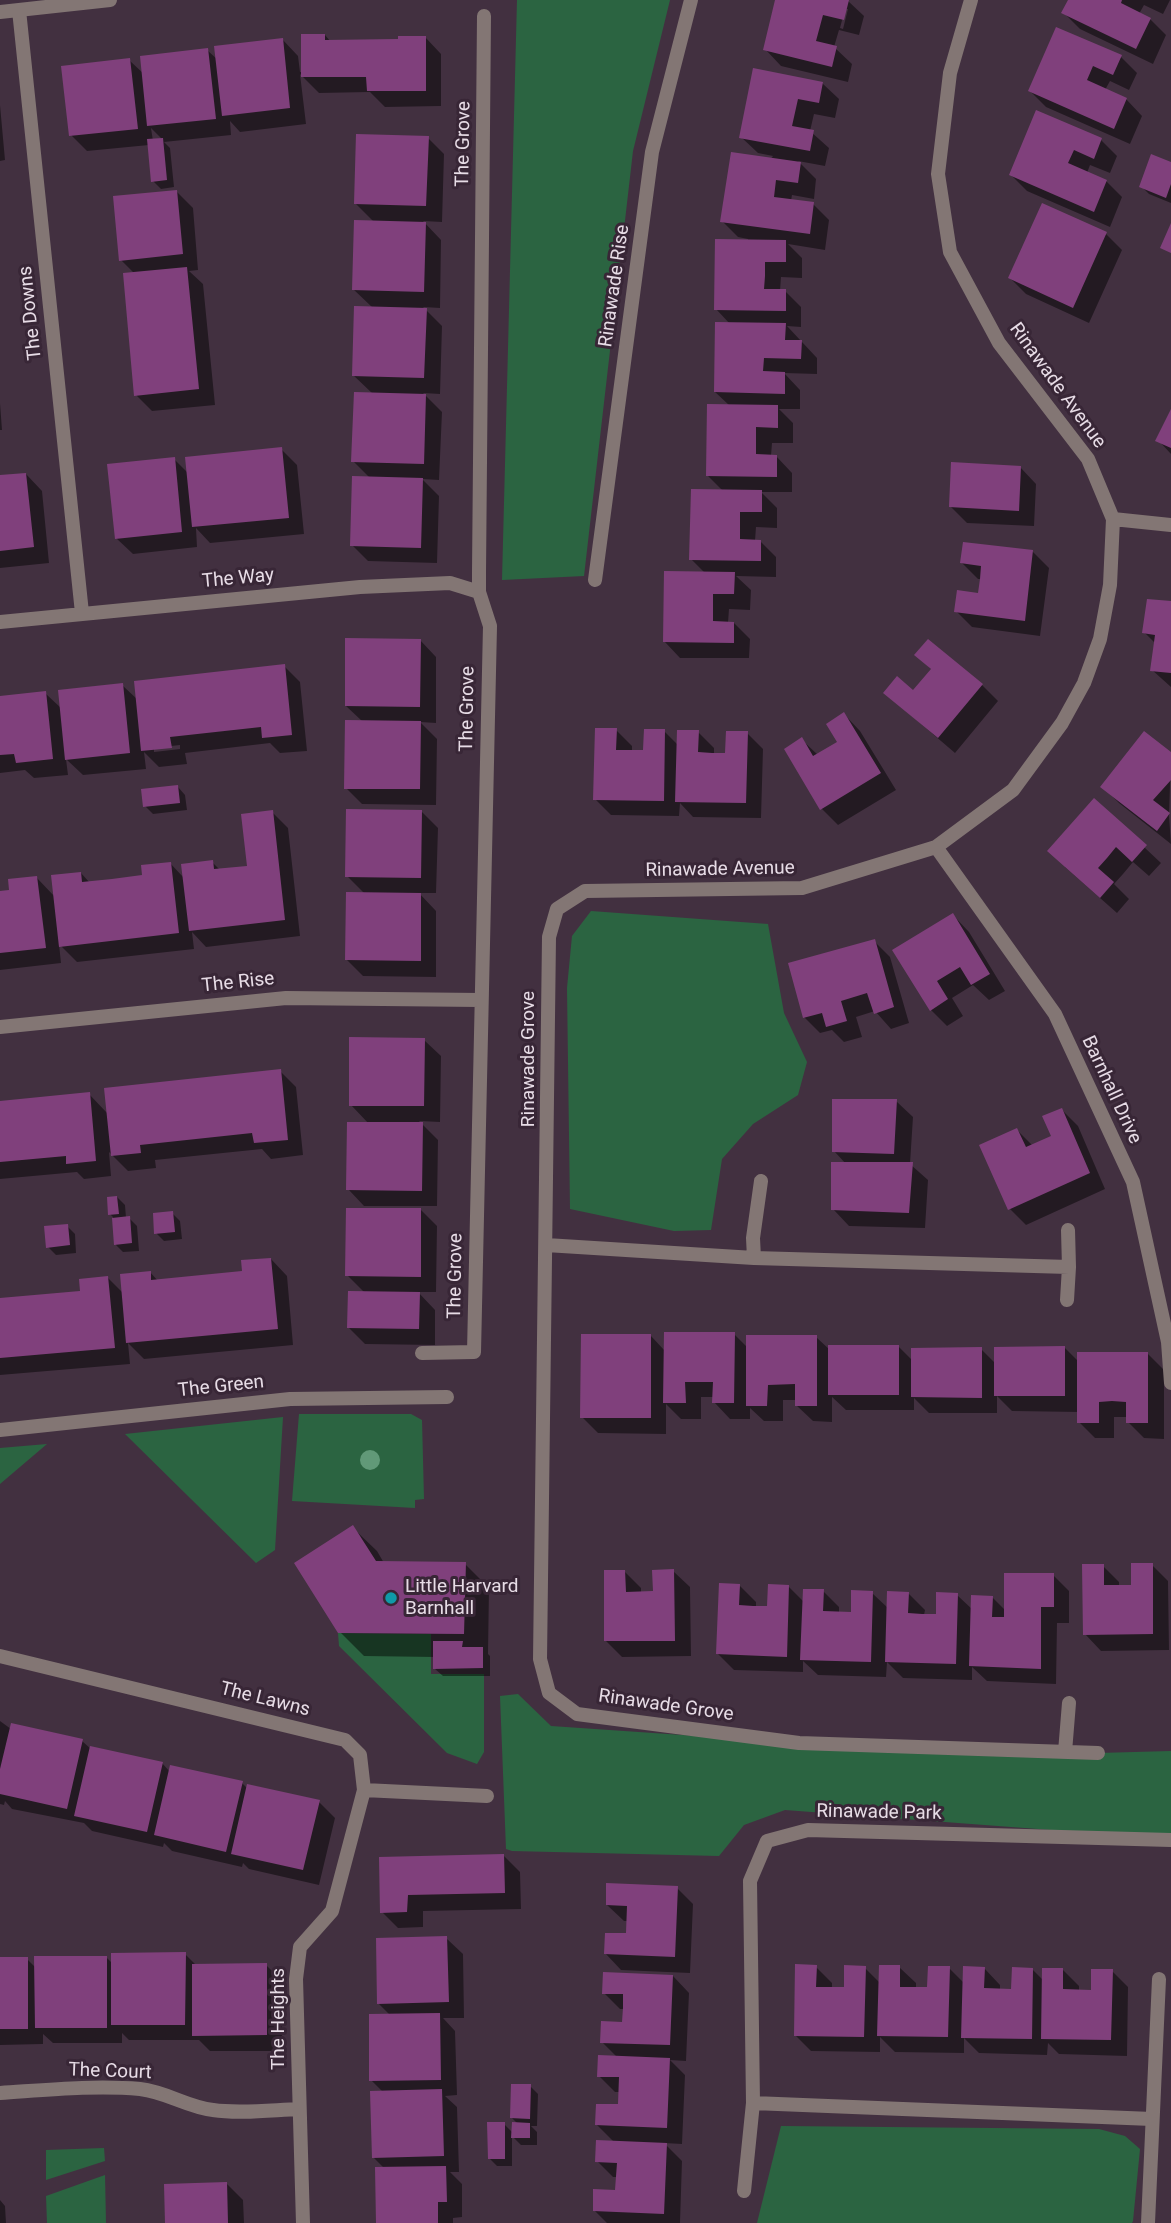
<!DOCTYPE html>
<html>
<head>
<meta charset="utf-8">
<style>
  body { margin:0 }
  canvas { display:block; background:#423040 }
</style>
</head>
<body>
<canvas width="1171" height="2223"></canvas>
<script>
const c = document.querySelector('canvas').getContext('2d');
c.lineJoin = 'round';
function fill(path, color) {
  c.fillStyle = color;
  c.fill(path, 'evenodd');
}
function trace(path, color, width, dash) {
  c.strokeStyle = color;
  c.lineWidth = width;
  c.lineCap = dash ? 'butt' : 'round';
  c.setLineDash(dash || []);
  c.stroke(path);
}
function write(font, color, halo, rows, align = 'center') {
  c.font = font + ' Roboto,sans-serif';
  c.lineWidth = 6;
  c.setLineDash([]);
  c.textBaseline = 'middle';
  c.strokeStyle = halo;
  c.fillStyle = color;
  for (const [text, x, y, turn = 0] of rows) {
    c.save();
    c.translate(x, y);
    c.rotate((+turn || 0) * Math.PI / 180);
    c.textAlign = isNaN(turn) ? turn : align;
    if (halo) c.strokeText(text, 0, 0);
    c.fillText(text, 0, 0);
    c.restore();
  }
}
fill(new Path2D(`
  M517 0H670L633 151 584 576 502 580Z
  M591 911 768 924 784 1013 807 1062 798 1095 753 1124 722 1159 711 1230 674 1231 570 1209 567 988 572 936Z
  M299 1414H411L422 1420 424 1499 415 1500V1508L292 1501Z
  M283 1417 275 1550 256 1563 125 1434Z
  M47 1444 0 1484V1448Z
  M338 1633 431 1634V1674H484V1752L477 1764 447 1753 339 1646Z
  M518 1694 551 1726 799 1743 1098 1753 1171 1751V1839L785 1810 744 1825 719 1856 512 1851 506 1849 500 1696Z
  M781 2126 1099 2129 1125 2136 1140 2149 1133 2221 1132 2223H757Z
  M104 2148 105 2161 46 2180V2150Z
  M105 2175 106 2223H47L46 2196Z`), '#2b6441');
fill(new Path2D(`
  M777 0H847L864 16 859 35 839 30 834 47 852 64 848 82 781 66 765 49ZM845 9H848L843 29 840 28Z
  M1070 0H1170L1163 14 1144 5 1139 14 1150 19 1166 35 1153 64 1080 29 1064 13Z
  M1057 29 1121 57 1137 73 1129 90 1110 81 1105 90 1126 99 1142 116 1130 144 1046 107 1030 91Z
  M325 35 331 42 400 41 425 37 441 54V106L385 107 370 92 319 93 300 74 306 124 240 132 230 121 231 135 164 142 170 148 174 187 161 189 153 181 149 145 87 151 71 135 129 60 144 74 207 50 218 60 282 39 298 56 300 72H303ZM151 128 163 140 153 141Z
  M754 70 822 83 839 99 835 118 814 114 810 131 829 148 825 166 798 161 816 179 814 199 792 195 791 201 813 204 829 220 825 250 788 244 802 258V278L781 277 780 291H785L801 307V327L787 326 817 358V374L784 373 800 390V409H779L793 423V443H772L771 456H776L792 473V492H761L777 508V528L756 527 755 541H760L776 557V577L736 576 751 590 750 610 729 609 728 623H734L750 639 749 658H680L664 641 706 574 691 559 724 492 707 475 730 406 715 392 730 324 716 309 748 241V239L738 237 722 221 773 156 758 153 741 137Z
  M0 105 5 160 0 161Z
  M1037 113 1101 140 1117 156 1110 173 1090 165 1087 173 1106 181 1122 197 1110 227 1027 191 1011 175Z
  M428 138 444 154 442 222 423 221 441 240 440 308 423 307 442 326 440 394 423 393 442 412 439 480 422 479 439 496 437 563 368 561 352 545 370 478 353 461 373 394 353 375 373 308 353 289 374 222 356 204Z
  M1171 163V203L1149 194 1141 186Z
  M176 191 193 208 198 270 189 271 203 284 215 405 152 411 136 395 134 273 121 260Z
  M1106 234 1122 250 1089 323 1026 294 1010 278Z
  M0 403 2 430H0Z
  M1171 413V454L1158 440Z
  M281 449 297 465 304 534 210 543 196 528 197 547 133 554 116 538 174 459 189 474Z
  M1020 467 1036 484 1034 526 967 523 951 507Z
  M26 474 42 491 49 563 0 568V477Z
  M1033 552 1049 568 1040 636 972 627 956 611 979 595 982 579H978L962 563Z
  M1171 603V687L1152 670 1156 644 1144 632Z
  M420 640 436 657V723L420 722 437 739 436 805 362 804 346 788 363 722 346 706Z
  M916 655 982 685 998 701 955 753 885 693 913 692 932 670Z
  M284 666 300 682 307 751 280 753 270 743 185 753 187 764 159 767 144 752 146 769 83 775 66 759 68 775 34 778 25 770 0 773V698L45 693 62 709 122 685 138 700ZM180 745V749L154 752V748Z
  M844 714 860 731 896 790 838 825 822 809 802 740 818 755 839 742Z
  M616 730 632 746V752H645L664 731 678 745 698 732 714 748V754L727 755 747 733 763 749 761 818 693 817 680 803 679 816 611 815 595 799Z
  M1171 754 1169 816 1171 844 1119 803 1103 787Z
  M178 787 185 795 187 810 153 814 145 806Z
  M1094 800 1161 863 1149 876 1133 862 1123 874 1114 884 1129 899 1117 913 1065 867Z
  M421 811 438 828 436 893H419L436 911V977L363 976 347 960 365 894 347 876Z
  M272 812 288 828 300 936 206 947 192 932 194 949 77 962 59 944 61 963 0 970V893L10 892 37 878 55 897 81 873 90 883 144 877 170 863 184 878 212 862 220 870 249 867Z
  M953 915 969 932 1005 991 989 1000 973 985 952 998 963 1016 947 1026 931 1010 895 951Z
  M874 941 890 957 909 1023 891 1029 875 1011 856 1017 862 1037 844 1042 832 1030 820 1033 804 1017Z
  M424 1040 441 1056 440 1122 419 1121 438 1140 437 1206H364L348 1189 369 1124 351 1105Z
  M280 1071 296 1087 303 1155 271 1159 262 1149 155 1160 156 1168 128 1171 109 1152 111 1176 84 1179 77 1172 0 1179V1103L89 1094 108 1114Z
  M896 1101 913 1117 910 1164 928 1180 925 1228 849 1226 833 1209 846 1164 834 1151Z
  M1062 1110 1078 1126 1105 1189 1026 1225 1010 1209 1017 1130 1033 1146 1053 1137Z
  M117 1197 125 1205 126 1218H129L137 1226 139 1251 123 1252 116 1245 113 1217 110 1214Z
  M421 1210 437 1226 436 1292H418L435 1310V1345L365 1344 349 1328 365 1293 347 1275Z
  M172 1213 180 1221 182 1239 164 1241 156 1233Z
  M67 1226 75 1234 76 1253 56 1255 48 1247Z
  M271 1259 287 1276 293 1345 144 1359 128 1343 130 1364 0 1375V1300L82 1292 108 1278 124 1294 150 1272 158 1281 244 1273Z
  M734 1334 748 1348 816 1337 830 1350 898 1346 913 1361 981 1349 996 1364 1065 1348 1079 1362 1148 1354 1164 1370V1439L1144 1438 1128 1422V1417H1114V1438H1095L1079 1422V1412L1012 1411 997 1396V1413H929L914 1398V1410H846L832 1397V1422L813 1421 796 1405V1400H783V1421H764L750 1408V1419H730L714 1402V1397H701V1419H681L666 1404V1434L598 1433 582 1417 651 1336 665 1351Z
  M353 1528 377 1551 384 1563 465 1564 489 1588 488 1654 490 1656V1676H443L435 1669V1657L364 1656 340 1632Z
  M1152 1565 1168 1581 1169 1650 1101 1651 1085 1634 1103 1566 1119 1582V1587H1133Z
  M673 1571 690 1587 691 1656 622 1657 606 1641 625 1572 641 1588V1593H655Z
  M1053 1575 1069 1591V1623H1057L1056 1684 987 1681 972 1667V1680L903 1678 887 1662 886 1677 818 1675 803 1661V1672L734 1670 718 1654 740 1586 756 1602V1607L769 1608 789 1587 804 1602 823 1591 839 1607V1613L853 1614 872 1593 889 1609 908 1593 925 1610 924 1615 937 1616 957 1595 973 1610 992 1597 1006 1611Z
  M0 1721 11 1729 82 1741 91 1749 162 1763 170 1772 242 1783 248 1789 319 1802 335 1818 319 1885 249 1869 243 1863 242 1867 172 1851 164 1843 163 1847 92 1831 84 1823 12 1809 5 1801 4 1805 0 1804Z
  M504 1856 520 1872 521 1909 423 1911V1927L398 1928 382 1912 381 1858Z
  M677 1888 693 1904 690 1973 621 1970 605 1953 627 1935 628 1921H624L607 1905Z
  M446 1938 463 1954 464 2018H443L455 2031 457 2095 445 2096 457 2107 459 2172H450L462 2184V2217L453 2218V2223H378L385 2169 374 2158 383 2092 371 2080 391 2016 378 2003Z
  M185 1954 197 1966 266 1965 282 1981V2051H210L199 2040H129L122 2033V2043H53L43 2034V2044L0 2045V1959H27L36 1968 106 1957 113 1964Z
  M816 1967 832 1983V1989H845L865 1968 880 1983 899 1967 916 1983V1989H929L949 1968 964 1983 984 1968 1000 1985V1990L1013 1991 1032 1969 1044 1981 1063 1970 1079 1986V1991L1092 1992 1112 1971 1128 1987 1127 2056 1059 2054 1048 2043 1047 2055 979 2053 964 2038V2053L895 2052 880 2037V2052L811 2051 795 2035Z
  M673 1976 689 1993 686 2061 670 2060 685 2075 682 2144 664 2143 682 2161 680 2223H594H607L594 2210 617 2192V2177H613L597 2161 615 2143 597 2125 619 2106 620 2092H615L599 2076 617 2057 602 2042 624 2024V2009H620L604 1993Z
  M530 2086 538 2094 537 2126H531L537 2132V2145H521L512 2136V2166H497L489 2158 504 2124 513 2133 518 2124 512 2118Z
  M227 2184 243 2200 244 2223H167Z
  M0 2200 5 2206 6 2223H0Z`), '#0007');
fill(new Path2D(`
  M775 0H849L844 20 823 15 816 41 837 46 832 67 763 50Z
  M1068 0H1122L1121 3 1151 18 1136 49 1061 13Z
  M1056 27 1122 55 1113 75 1093 66 1087 80 1127 98 1114 129 1028 91Z
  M301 34H325V40L398 39V36H426V91H367L366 77H301Z
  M283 38 290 108 222 116 214 46Z
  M208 48 216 119 147 126 140 56Z
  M130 58 138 129 69 136 61 66Z
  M753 68 823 82 819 103 798 99 792 126 814 130 810 151 739 138Z
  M1036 110 1102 138 1094 159 1074 150 1068 163 1107 180 1094 212 1009 175Z
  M356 134 429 136 426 206 354 204Z
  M163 138 167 180 151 182 147 139Z
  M731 152 801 162 798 183 776 180 774 197 814 202 810 234 720 222Z
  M1151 154 1171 162V184L1166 198 1139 187Z
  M177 190 183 254 119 261 113 196Z
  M1042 203 1107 232 1073 308 1008 278Z
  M354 220 426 222 424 292 352 290Z
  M1171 223V253L1160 248Z
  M715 239 786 240V262H765V276L764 289H786V311L714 310Z
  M187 267 199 389 134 396 123 273Z
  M354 306 427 308 424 378 352 376Z
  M715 322 786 323 785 340H802L801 359 764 358 763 371 785 372V394L714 392Z
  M354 392 426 394 424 464 351 462Z
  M707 404 778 405V428L756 427V454L777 455V477L706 476Z
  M1171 409V448L1155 441Z
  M282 447 289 518 192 527 185 457Z
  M175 457 182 532 115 539 107 464Z
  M951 462 1021 466 1019 511 949 507Z
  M26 473 34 547 0 551V475Z
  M352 476 423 478 421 548 350 546Z
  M691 489 762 490V512H740V539L761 540V561L689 560Z
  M963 542 1033 550 1025 621 954 612 957 590 978 593 980 579 981 566 960 563Z
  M664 571 735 572 734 594H713V621L734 622V643L663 642Z
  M1147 599 1171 601V673L1150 671 1155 635 1142 633Z
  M345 638 421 639 420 707 345 706Z
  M928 639 983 684 938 738 883 693 897 676 913 690 931 669 914 655Z
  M285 664 292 735 262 738 261 727 170 737 172 748 141 751 134 681Z
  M123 683 130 753 65 760 58 690Z
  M46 691 53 759 16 763 14 754 0 755V696Z
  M844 712 881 773 820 810 784 749 802 737 813 756 837 742 826 724Z
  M345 720 421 721 420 789H344Z
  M595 728H617L616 750H643L644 729H665L664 801 593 800Z
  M677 730H699L698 752 712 753H725L726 731H748L746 803 675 802Z
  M1144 731 1171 752V780L1153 800 1170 813 1157 831 1100 787Z
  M178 785 180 803 143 807 141 789Z
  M1094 798 1147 845 1132 862 1116 847 1107 858 1098 868 1114 882 1100 898 1047 851Z
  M346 809 422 810 421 878 345 877Z
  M273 810 285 920 189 931 181 864 213 860 214 869 247 866 241 814Z
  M171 862 179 933 59 947 51 875 81 872 82 882 112 879 142 875 141 865Z
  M37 876 46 948 0 953V891L9 890 8 879Z
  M346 892 421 893V961L345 960Z
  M953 913 990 974 971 985 960 967 937 981 948 999 930 1011 892 950Z
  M875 939 894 1007 874 1014 867 993 841 1001 847 1021 826 1027 822 1013 803 1018 788 963Z
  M349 1037 425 1038 424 1106H349Z
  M281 1069 288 1140 254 1143 252 1133 140 1145 141 1153 111 1156 104 1088Z
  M90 1092 96 1161 66 1164V1156L0 1162V1101Z
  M832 1099H897L894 1154 832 1152Z
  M1062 1108 1090 1173 1008 1210 979 1145 1017 1128 1026 1147 1051 1136 1042 1116Z
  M347 1122H423L422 1191 346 1190Z
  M831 1162H913L909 1213 831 1210Z
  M117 1196 119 1214 108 1215 107 1197Z
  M346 1208H421V1277L345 1276Z
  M173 1211 175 1232 154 1234 153 1213Z
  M130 1216 132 1243 114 1245 112 1218Z
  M68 1224 70 1245 46 1248 44 1226Z
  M271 1258 278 1329 126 1343 120 1274 151 1271V1280L242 1271 241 1260Z
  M108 1276 115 1348 0 1358V1298L80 1291 79 1279Z
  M348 1291 420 1292 419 1329 347 1328Z
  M664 1332H735L734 1403H712L713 1382H685L686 1403H663Z
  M581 1334H651V1418H580Z
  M746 1335H817V1406H795V1384L768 1385 767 1406H746Z
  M828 1345H899V1395H828Z
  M1065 1346V1396H994V1347Z
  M982 1347V1398L911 1397V1348Z
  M1077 1352H1148V1423H1126V1402L1112 1401 1099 1402V1423H1077Z
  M353 1525 376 1561 466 1562 464 1634 338 1633 294 1563Z
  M1131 1563H1153V1634L1083 1635 1082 1564H1104V1585H1131Z
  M674 1569 675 1641H604V1570H625L626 1592 653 1591 652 1570Z
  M1004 1573H1054V1607H1041V1669L969 1666 971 1595 993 1596 992 1617H1004Z
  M719 1583 740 1584 739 1605 753 1606H767L768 1584 789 1585 787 1657 716 1654Z
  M803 1589H824L823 1611 851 1612V1590L873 1591 871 1662 800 1660Z
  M887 1591 909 1592 908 1613 922 1614H936V1592L958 1593 956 1664 885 1662Z
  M433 1641H463L462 1647H483V1668L433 1669Z
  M11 1723 83 1739 67 1809 0 1794V1769Z
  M90 1746 163 1762 147 1832 74 1816Z
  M170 1765 243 1781 226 1852 154 1835Z
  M247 1784 320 1800 303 1870 231 1854Z
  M504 1854 505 1893 408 1895 407 1912 380 1913 379 1857Z
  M606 1883 678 1886 675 1957 604 1954 605 1933H626L627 1906 606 1905Z
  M447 1936 449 2002 377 2004 376 1938Z
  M186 1952 185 2025H111V1953Z
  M34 1956H107V2028H35Z
  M0 1957H28V2029H0Z
  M267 1963V2035L192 2036V1964Z
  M795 1964 817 1965 816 1987H844V1965L866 1966 864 2037 794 2036Z
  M879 1965H900V1987H927L928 1966H950L948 2037 877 2036Z
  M963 1966 985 1967 984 1988 1011 1989 1012 1967 1033 1968 1032 2039 961 2038Z
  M1042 1968H1063V1989L1091 1990V1969H1113L1111 2040 1041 2039Z
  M603 1972 673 1975 670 2045 600 2043 601 2021 622 2022 623 2008V1994H602Z
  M440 2013 441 2080 369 2081V2014Z
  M598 2055 670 2058 667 2128 595 2125 596 2104H618L619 2077H597Z
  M511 2084H531L530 2119 510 2118Z
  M442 2089 444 2156 372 2158 370 2091Z
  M487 2122H505V2159H488Z
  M512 2122 530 2123V2138H511Z
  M596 2140 667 2143 664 2214 593 2211V2189L615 2190 617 2163 595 2162Z
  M446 2166 447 2202H438V2223H376L375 2167Z
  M227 2182 228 2223H165L164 2184Z`), '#80407c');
trace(new Path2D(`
  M971 0 950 73 938 174 950 252 999 343 1088 459 1113 519 1110 585 1100 639 1084 683 1062 723 1013 790 936 847 802 888 585 891 557 909 549 937 540 1659 549 1693 577 1714 799 1743 1098 1753
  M19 10 82 613
  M0 12 110 0
  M1113 519 1171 525
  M595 580 652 152 691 0
  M0 622 360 587 450 583 479 592
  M936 847 1055 1014 1133 1182 1168 1342 1171 1383
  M0 1027 286 998 480 1000
  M1068 1230 1069 1267
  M546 1245 754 1258 1069 1267 1067 1300
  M754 1258 753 1238 761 1181
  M422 1353 474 1352 490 626 479 592V572L484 16
  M0 1430 290 1399 447 1397
  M0 1656 345 1740 360 1755 364 1790 487 1796
  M1065 1752 1069 1703
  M0 2093C46 2090 94 2085 140 2089 167 2092 187 2107 213 2110 239 2114 272 2110 299 2109
  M753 2103 1152 2119
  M744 2191 753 2103 750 1881 767 1841 808 1830 1171 1840
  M303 2223 296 1979 300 1947 332 1911 364 1790
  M1148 2223 1159 1979`), '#837674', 14);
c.fillStyle = '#619978';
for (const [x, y] of [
  [370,1460]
]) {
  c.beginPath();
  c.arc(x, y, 10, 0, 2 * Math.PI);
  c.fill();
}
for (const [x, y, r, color] of [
  [391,1598,7,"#0f9aa8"]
]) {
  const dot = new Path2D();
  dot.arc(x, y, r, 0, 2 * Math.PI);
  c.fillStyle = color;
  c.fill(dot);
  trace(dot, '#382636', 2.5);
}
write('19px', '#e7dce6', '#382636', [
  ["The Grove",464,144,-89],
  ["Rinawade Rise",615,286,-82],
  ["The Downs",31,313,-96],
  ["Rinawade Avenue",1057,386,54],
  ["The Way",238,579,-5],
  ["The Grove",468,709,-89],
  ["Rinawade Avenue",720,870,-1],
  ["The Rise",238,983,-6],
  ["Rinawade Grove",529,1059,-90],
  ["Barnhall Drive",1111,1090,65],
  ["The Grove",456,1276,-89],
  ["The Green",221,1387,-6],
  ["The Lawns",265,1700,14],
  ["Rinawade Grove",666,1706,8],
  ["Rinawade Park",879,1813,1],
  ["The Heights",279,2019,-90],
  ["The Court",110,2072,2]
]);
write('19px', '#e7dce6', '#382636', [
  ["Little Harvard",405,1587],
  ["Barnhall",405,1609]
], 'left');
</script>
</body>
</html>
